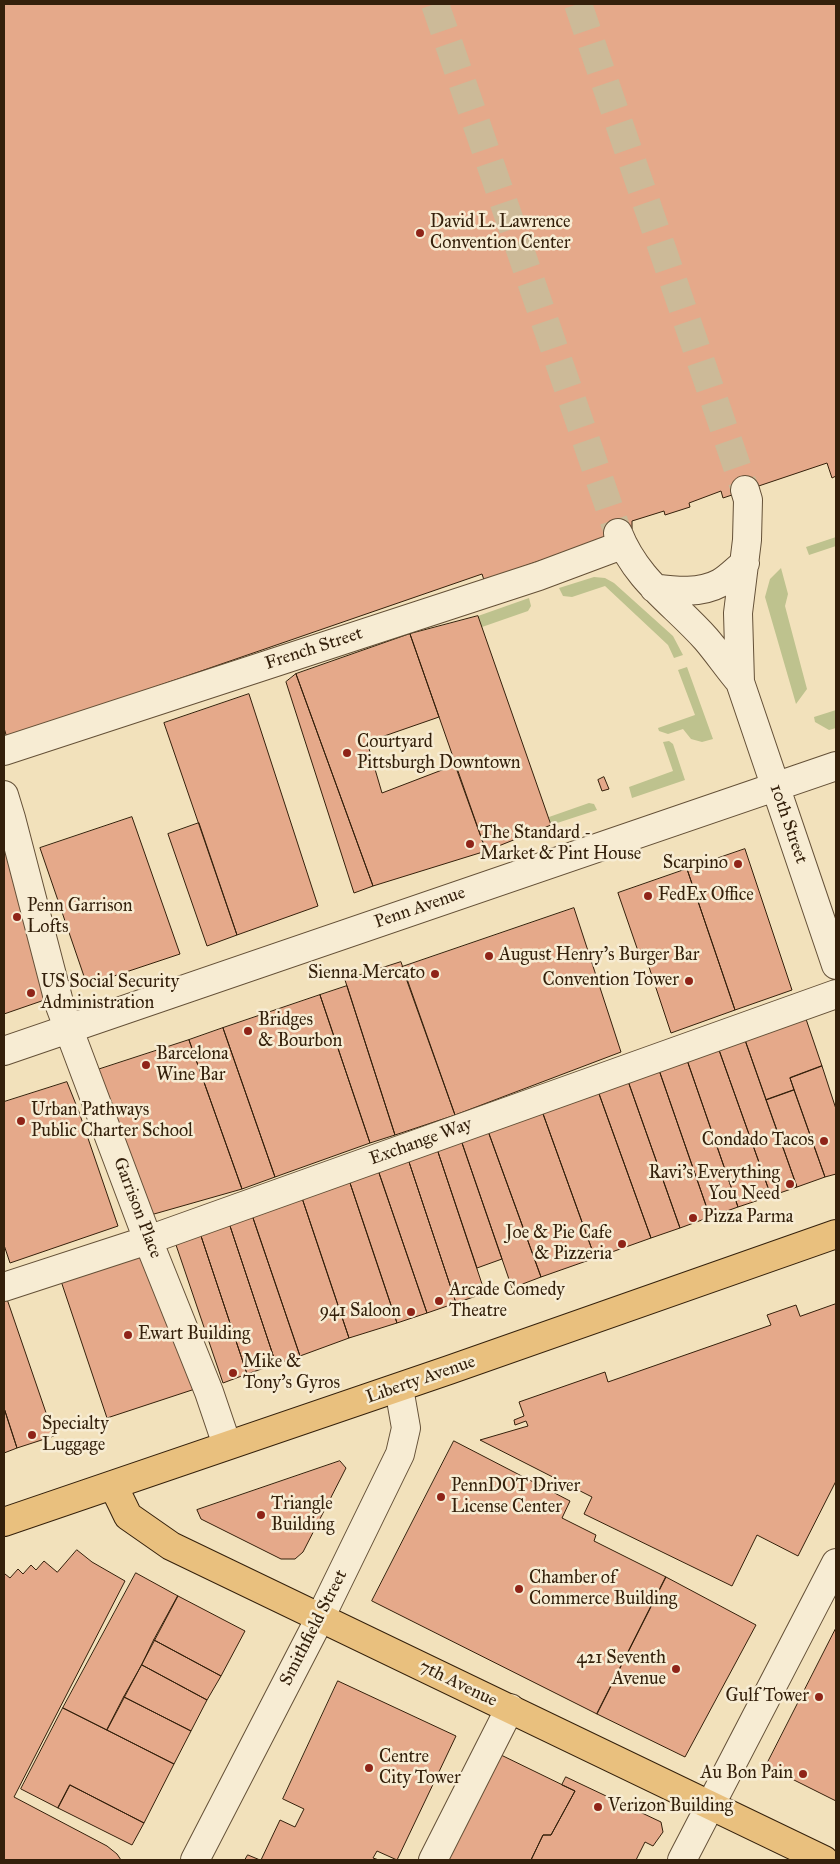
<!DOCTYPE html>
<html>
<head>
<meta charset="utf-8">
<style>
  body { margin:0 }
  #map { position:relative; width:840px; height:1864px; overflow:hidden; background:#f2e1bb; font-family:"IM FELL Great Primer",serif }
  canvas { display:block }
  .frame { position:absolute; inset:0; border:5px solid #34200b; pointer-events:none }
</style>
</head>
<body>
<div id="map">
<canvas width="840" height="1864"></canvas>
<div class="frame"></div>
</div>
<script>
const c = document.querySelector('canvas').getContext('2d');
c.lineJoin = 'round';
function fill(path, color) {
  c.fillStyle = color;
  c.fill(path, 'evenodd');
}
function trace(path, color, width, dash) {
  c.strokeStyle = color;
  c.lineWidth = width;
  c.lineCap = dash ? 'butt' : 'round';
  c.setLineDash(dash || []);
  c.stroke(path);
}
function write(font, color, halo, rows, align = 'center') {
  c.font = font + ' "IM FELL Great Primer",serif';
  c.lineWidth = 5;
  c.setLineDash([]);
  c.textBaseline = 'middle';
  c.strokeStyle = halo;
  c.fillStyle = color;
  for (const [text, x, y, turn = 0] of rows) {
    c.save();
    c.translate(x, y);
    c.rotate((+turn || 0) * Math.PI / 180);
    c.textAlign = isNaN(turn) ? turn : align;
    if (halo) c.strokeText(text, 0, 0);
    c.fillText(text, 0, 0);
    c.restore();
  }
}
fill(new Path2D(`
  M836 537V546L809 555 806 547Z
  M781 568 788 594 785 606 807 689 796 704 765 597 770 579Z
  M594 577 605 578 614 583 673 636 683 655 674 658 668 645 605 586 572 597 563 596 559 588Z
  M529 598 531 606 528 611 482 627 478 616Z
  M687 667 713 739 702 742 691 739 683 729 668 734 659 731 658 728 695 715 678 670Z
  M836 710V728L829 730 815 722 814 717Z
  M669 741 673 744 685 780 632 798 629 787 673 771 663 742Z
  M589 803 594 804 597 810 551 825 549 817Z`), '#bec28e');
const building = new Path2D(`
  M4 4H836V476L832 478 827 463 723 498 721 491 689 503 690 507 665 515 664 511 632 521V529L484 580 482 574 7 738 4 728Z
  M478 616 551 825 486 851 410 634Z
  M410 634 439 717 367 742 382 793 455 765 486 851 373 886 296 674Z
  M296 674 373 886 354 893 286 682Z
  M249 694 318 906 237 935 164 723Z
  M604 777 609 789 602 791 598 780Z
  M132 817 180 954 87 985 40 848Z
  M199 823 237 935 207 946 168 834Z
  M4 839 56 996 4 1014Z
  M745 849 792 990 735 1010 687 869Z
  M687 869 735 1010 671 1033 643 949 638 951 618 893Z
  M574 908 621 1052 455 1115 402 967Z
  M401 962 455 1115 395 1135 345 980Z
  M347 986 395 1135 370 1143 320 995Z
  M320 995 370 1143 275 1177 223 1028Z
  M806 1019 822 1066 790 1078 794 1090 766 1100 745 1040Z
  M223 1028 275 1177 242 1189 189 1040Z
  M189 1040 242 1189 147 1216 91 1072Z
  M745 1040 797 1187 771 1196 719 1050Z
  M719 1050 771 1196 738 1207 687 1060Z
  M687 1060 738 1207 710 1217 659 1070Z
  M822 1066 836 1109V1174L825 1177 790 1078Z
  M659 1070 710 1217 680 1228 628 1081Z
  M628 1081 680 1228 651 1238 598 1091Z
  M67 1082 79 1112 118 1226 10 1263 4 1245V1102Z
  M794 1090 825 1177 797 1187 766 1100Z
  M598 1091 651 1238 595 1258 542 1111Z
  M542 1111 595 1258 541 1277 488 1131Z
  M488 1131 541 1277 512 1288 461 1140Z
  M461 1140 502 1259 477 1268 437 1149Z
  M437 1149 485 1293 456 1303 408 1159Z
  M408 1159 456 1303 427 1313 378 1170Z
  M378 1170 427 1313 397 1323 349 1180Z
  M349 1180 397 1323 349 1338 302 1198Z
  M302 1198 349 1338 300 1356 252 1215Z
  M252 1215 300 1356 276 1364 229 1223Z
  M229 1223 276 1364 247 1374 200 1233Z
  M200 1233 247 1374 223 1383 175 1242Z
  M148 1252 195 1389 107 1418 61 1281Z
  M7 1299 54 1436 17 1448 4 1408V1300Z
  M836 1304V1481L798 1556 757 1535 732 1586 584 1514 592 1497 480 1440 528 1426 526 1421 515 1425 514 1420 524 1416 519 1402 605 1372 608 1382 771 1325 767 1315 796 1305 800 1316Z
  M4 1408 17 1448 4 1453Z
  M454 1441 570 1501 562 1518 596 1535 594 1541 666 1577 597 1714 372 1601Z
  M340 1461 346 1468 303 1552 295 1559H281L201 1519 197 1510Z
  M77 1550 92 1562 125 1581 14 1797 107 1846 117 1854 121 1860H4V1576L5 1574 10 1578 18 1569 23 1574 31 1565 36 1570 44 1561 57 1572Z
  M136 1573 178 1596 107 1730 63 1708Z
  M666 1577 756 1625 685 1757 597 1714Z
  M178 1596 245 1631 221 1676 154 1640Z
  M836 1628V1801L766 1766Z
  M154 1640 221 1676 207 1700 142 1665Z
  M142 1665 207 1700 191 1731 124 1697Z
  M338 1681 456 1736 397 1860 377 1851 373 1858 379 1860H261L280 1820 295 1827 304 1809 283 1799Z
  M124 1697 191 1731 174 1764 107 1730Z
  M63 1708 174 1764 144 1823 70 1785 58 1808 21 1789Z
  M499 1754 575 1791 551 1835H543L531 1860H446Z
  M566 1777 661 1822 663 1832 653 1846 645 1842 636 1860H531L543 1835H551L575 1791 562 1785Z
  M70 1785 144 1823 132 1845 58 1808Z
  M248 1855 260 1860H245Z`);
fill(building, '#e5a98a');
trace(building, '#34200b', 1);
trace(new Path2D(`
  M435 4 618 533
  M578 4 745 490`), '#ccba98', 28, [28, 14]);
const minor = new Path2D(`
  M745 490 748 500 747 540 738 613 740 682 836 965
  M618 533C637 581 673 602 706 639 718 653 728 668 740 682
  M654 588C676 591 700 594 720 583 729 578 737 569 745 563
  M4 751 539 576 622 545
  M4 795 11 818 60 1006 148 1240 209 1392 227 1445
  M4 1051 836 766
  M4 1287 148 1240 836 994
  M195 1860 320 1618 400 1454 406 1428 399 1388
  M433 1860 510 1708
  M682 1860 836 1563`);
const major = new Path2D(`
  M113 1485 128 1516 171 1546 824 1860
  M4 1522 449 1370 836 1234`);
trace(minor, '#645037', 30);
trace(major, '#34200b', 30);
trace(minor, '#f7ecd3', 28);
trace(major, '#e9c07e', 28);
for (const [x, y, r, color] of [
  [420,233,5,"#8f2418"],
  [347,753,5,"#8f2418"],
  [470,844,5,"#8f2418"],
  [738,864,5,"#8f2418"],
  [648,896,5,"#8f2418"],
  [17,917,5,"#8f2418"],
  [489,956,5,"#8f2418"],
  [435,974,5,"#8f2418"],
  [689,981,5,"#8f2418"],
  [31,993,5,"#8f2418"],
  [248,1031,5,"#8f2418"],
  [146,1065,5,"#8f2418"],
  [21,1121,5,"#8f2418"],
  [824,1141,5,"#8f2418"],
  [790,1184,5,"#8f2418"],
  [693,1218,5,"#8f2418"],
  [622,1244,5,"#8f2418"],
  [439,1301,5,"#8f2418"],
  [411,1312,5,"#8f2418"],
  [128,1335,5,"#8f2418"],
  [233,1373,5,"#8f2418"],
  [32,1435,5,"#8f2418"],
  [441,1497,5,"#8f2418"],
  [261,1515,5,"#8f2418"],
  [519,1589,5,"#8f2418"],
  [676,1669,5,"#8f2418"],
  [819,1697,5,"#8f2418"],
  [369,1768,5,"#8f2418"],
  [803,1774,5,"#8f2418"],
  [598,1807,5,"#8f2418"]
]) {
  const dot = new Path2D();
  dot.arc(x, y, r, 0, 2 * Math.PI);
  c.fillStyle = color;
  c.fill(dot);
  trace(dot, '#f7ecd3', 2);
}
write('18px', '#34200b', '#f7ecd3', [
  ["David L. Lawrence",430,223],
  ["Convention Center",430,244],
  ["Courtyard",357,743],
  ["Pittsburgh Downtown",357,764],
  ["The Standard -",480,834],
  ["Market & Pint House",480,855],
  ["Scarpino",728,864,"right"],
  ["FedEx Office",658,896],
  ["Penn Garrison",27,907],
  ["Lofts",27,928],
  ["August Henry's Burger Bar",499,956],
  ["Sienna Mercato",425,974,"right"],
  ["Convention Tower",679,981,"right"],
  ["US Social Security",41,983],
  ["Administration",41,1004],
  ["Bridges",258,1021],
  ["& Bourbon",258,1042],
  ["Barcelona",156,1055],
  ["Wine Bar",156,1076],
  ["Urban Pathways",31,1111],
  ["Public Charter School",31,1132],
  ["Condado Tacos",814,1141,"right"],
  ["Ravi's Everything",780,1174,"right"],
  ["You Need",780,1195,"right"],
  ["Pizza Parma",703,1218],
  ["Joe & Pie Cafe",612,1234,"right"],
  ["& Pizzeria",612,1255,"right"],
  ["Arcade Comedy",449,1291],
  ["Theatre",449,1312],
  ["941 Saloon",401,1312,"right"],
  ["Ewart Building",138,1335],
  ["Mike &",243,1363],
  ["Tony's Gyros",243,1384],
  ["Specialty",42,1425],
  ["Luggage",42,1446],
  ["PennDOT Driver",451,1487],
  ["License Center",451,1508],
  ["Triangle",271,1505],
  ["Building",271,1526],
  ["Chamber of",529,1579],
  ["Commerce Building",529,1600],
  ["421 Seventh",666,1659,"right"],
  ["Avenue",666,1680,"right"],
  ["Gulf Tower",809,1697,"right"],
  ["Centre",379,1758],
  ["City Tower",379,1779],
  ["Au Bon Pain",793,1774,"right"],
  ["Verizon Building",608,1807]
], 'left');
write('18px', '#34200b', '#f7ecd3', [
  ["French Street",314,649,-18],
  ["10th Street",788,824,71],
  ["Penn Avenue",420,908,-19],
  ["Exchange Way",421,1142,-20],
  ["Garrison Place",137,1208,69],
  ["Liberty Avenue",421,1380,-19],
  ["Smithfield Street",314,1628,-63],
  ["7th Avenue",458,1684,26]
]);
</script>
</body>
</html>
